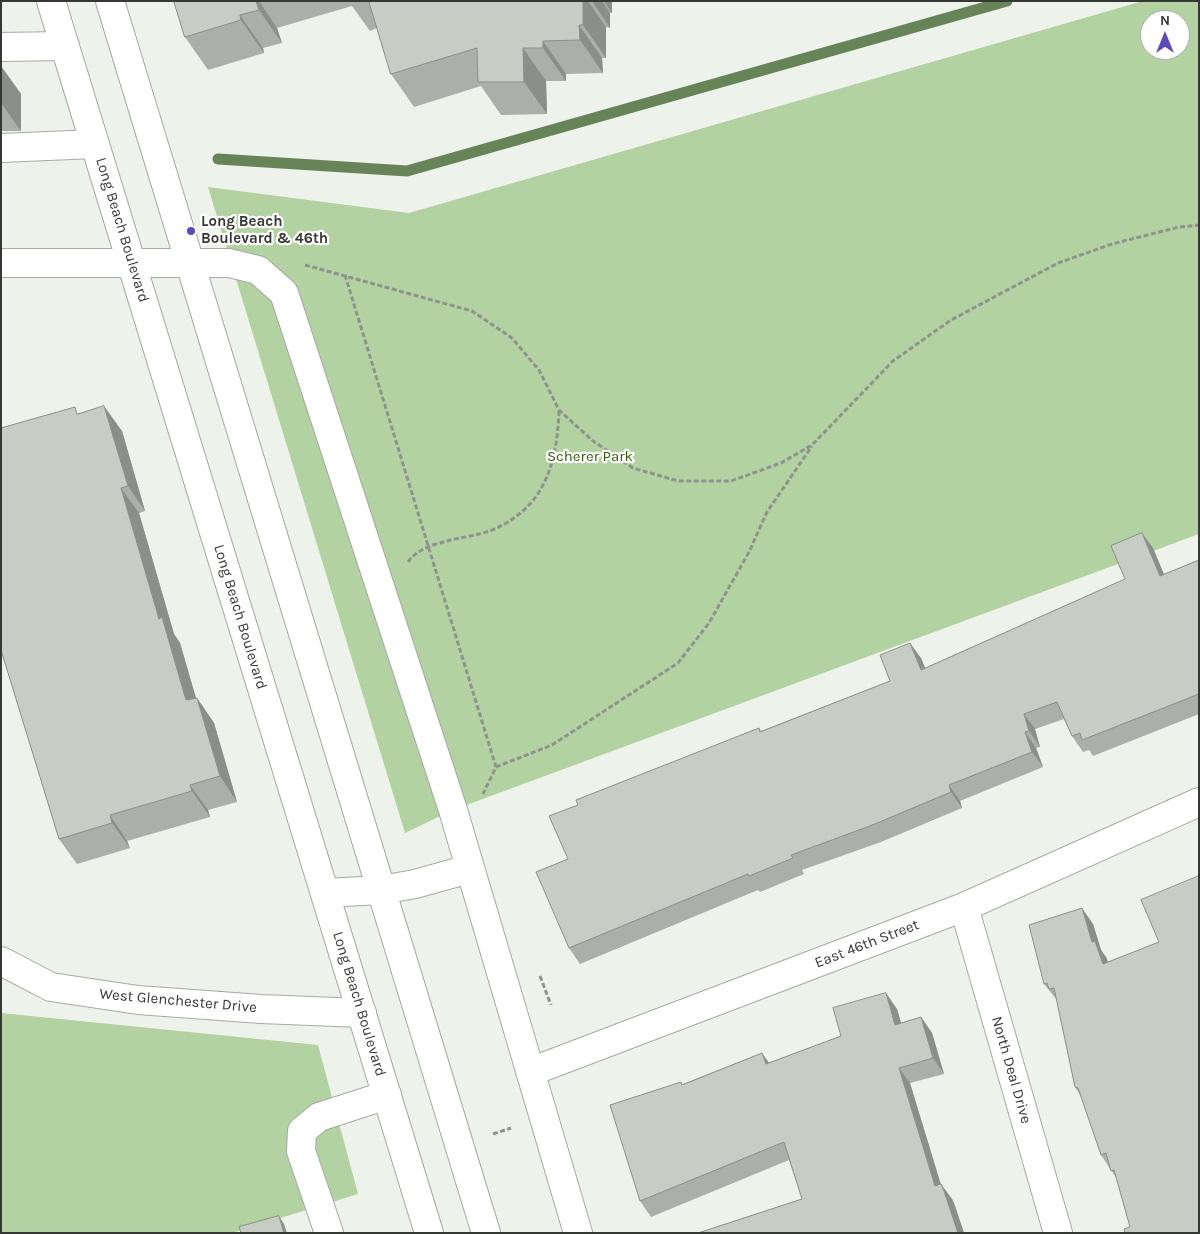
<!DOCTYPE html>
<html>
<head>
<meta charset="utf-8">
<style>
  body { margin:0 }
  #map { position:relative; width:1200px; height:1234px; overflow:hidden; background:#edf3eb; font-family:Karla,sans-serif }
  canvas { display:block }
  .frame { position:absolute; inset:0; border:2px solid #363835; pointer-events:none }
  .north { position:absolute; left:1140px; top:10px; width:50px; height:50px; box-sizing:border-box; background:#fff; border:1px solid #afafae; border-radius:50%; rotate:0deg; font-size:14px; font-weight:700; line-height:20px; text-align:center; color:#363835 }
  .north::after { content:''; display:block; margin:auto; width:18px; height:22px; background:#5c48c0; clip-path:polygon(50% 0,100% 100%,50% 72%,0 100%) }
</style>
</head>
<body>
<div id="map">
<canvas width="1200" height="1234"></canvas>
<div class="frame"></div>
<div class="north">N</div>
</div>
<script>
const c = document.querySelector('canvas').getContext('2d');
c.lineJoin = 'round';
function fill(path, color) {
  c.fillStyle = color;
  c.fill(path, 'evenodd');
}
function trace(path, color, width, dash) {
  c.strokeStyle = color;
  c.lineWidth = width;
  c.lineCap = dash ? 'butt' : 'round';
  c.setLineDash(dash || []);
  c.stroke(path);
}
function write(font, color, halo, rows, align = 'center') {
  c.font = font + ' Karla,sans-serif';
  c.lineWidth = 4.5;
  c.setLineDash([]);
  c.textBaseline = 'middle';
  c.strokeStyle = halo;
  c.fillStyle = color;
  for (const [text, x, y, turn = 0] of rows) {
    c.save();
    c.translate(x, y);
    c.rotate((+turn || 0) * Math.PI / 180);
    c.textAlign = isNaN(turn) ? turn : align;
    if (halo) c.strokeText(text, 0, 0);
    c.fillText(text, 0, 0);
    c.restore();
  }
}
fill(new Path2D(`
  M1143 1H1199V534L453 810 405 833 208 187 409 213ZM1150 20H1180V50H1150Z
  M1 1013 318 1045 358 1194 232 1233H1Z`), '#b2d2a2');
trace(new Path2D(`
  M218 159 407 171 1007 1`), '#678458', 11);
const minor = new Path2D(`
  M1 47 65 46
  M1 148 95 144
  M1 263H229L258 270 284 293 453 810 578 1233
  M325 893 381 890 415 884 469 869
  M964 907 1058 1233
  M1 961 51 987 138 1000 261 1009 362 1013
  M530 1072 964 907 1199 802
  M329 1233 301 1151 302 1131 319 1117 387 1095`);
const major = new Path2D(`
  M51 1 429 1233
  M110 1 486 1233`);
trace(minor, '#a5aaa3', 30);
trace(major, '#a5aaa3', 30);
trace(new Path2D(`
  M305 265 472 311 512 338 539 370 559 410 593 441 633 468 678 481H731L781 463 812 445 893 361 951 320 1058 263 1112 244 1179 227 1199 225
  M345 275 496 767 483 794
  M408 562C418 548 435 544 451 540 464 537 479 535 492 530 545 508 557 463 559 411
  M496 767 552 745 678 663 709 623 749 552 767 512 812 446
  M540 976 551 1005
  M493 1134 511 1128`), '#8f938d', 3, [5, 2.5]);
trace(minor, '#fff', 28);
trace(major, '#fff', 28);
fill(new Path2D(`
  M174 1H612V13H610V28L606 27V58H602L603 73 566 74V81H546L547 114 501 115 481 86 414 107 391 74 377 28 370 31 352 6 277 28 282 43 263 48 264 53 208 70 185 37Z
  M1 66 21 94V131H1Z
  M79 413 122 431 145 511 139 513 174 634 180 643 196 698H197L214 723 237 802 208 810 210 817 127 841 130 848 77 864 59 839 4 658 1 654V428Z
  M1153 548 1164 574 1199 560V714L1093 756 1089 750 1083 752 1072 736 1064 719 1035 729 1040 747 1036 748 1043 767 960 801 962 808 881 842 802 870 804 874 760 892 758 890 580 964 569 948 568 859 759 728 761 731 890 681 921 658 925 668 1125 579Z
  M1199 876 1130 1227 1117 1179 1101 1155 1081 1096 1075 1087 1057 1000 1044 984 1093 924 1101 950 1106 957 1108 962 1159 942Z
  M897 1009 901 1023 921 1017 932 1033 944 1074 910 1083 940 1184 952 1199 955 1206 964 1233H698L802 1199 789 1160 651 1217 640 1201 683 1084 762 1053 769 1063 841 1036Z`), '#abafa9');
fill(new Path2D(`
  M256 1H259L277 28 282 43 259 10Z
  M583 1H588L606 27V58L583 25Z
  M592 1H602L610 13V28Z
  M604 1H612V13Z
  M240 15 263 48 264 53 241 20Z
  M579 25 602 58 603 73 580 40Z
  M543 41 566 74V81L543 48Z
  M523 48 546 81 547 114 524 82Z
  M1 66 21 94V131L1 103Z
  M104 406 122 431 145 511 128 486Z
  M121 488 139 513 174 634 180 643 204 726 186 700 159 619Z
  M1142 533 1153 548 1171 592 1160 576Z
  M910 643 921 658 932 685 921 670Z
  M197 698 214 723 237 802 220 776Z
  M1024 714 1035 729 1040 747 1029 731Z
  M1025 732 1036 748 1043 767 1032 752Z
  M190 785 208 810 210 817 192 791Z
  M949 785 960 801 962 808 951 792Z
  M110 815 127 841 130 848 112 823Z
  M1082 908 1093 924 1101 950 1106 957 1114 980 1103 964 1092 942Z
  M886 993 897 1009 906 1040 895 1025Z
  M921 1017 932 1033 944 1074 933 1058Z
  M762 1053 773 1069 766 1064Z
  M899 1068 910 1083 946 1201 935 1186Z
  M941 1184 952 1199 955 1206 964 1233H958Z
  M279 1216 284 1224 287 1233H284Z`), '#8b8f8a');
const building = new Path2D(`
  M174 1H256L259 10 240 15 241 20 185 37Z
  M369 1H583V25H579L580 40 543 41V48H523L524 82H478L477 48 391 74Z
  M104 406 128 486 121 488 159 619 162 617 186 700 197 698 220 776 190 785 192 791 110 815 112 823 59 839 1 650V428L75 407 77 414Z
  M1142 533 1160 576 1199 560V694L1082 740 1080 733 1072 736 1057 702 1024 714 1029 731 1025 732 1032 752 949 785 951 792 870 826 791 855 793 858 749 876 748 874 569 948 536 872 568 859 549 816 578 805 576 800 759 728 760 732 890 681 880 655 910 643 921 670 1125 579 1111 546Z
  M1199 876V1233H1125L1124 1229 1130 1227 1114 1170 1111 1171 1106 1153 1101 1155 1078 1088 1075 1087 1054 988 1049 989 1047 983 1044 984 1029 925 1082 908 1092 942 1095 941 1103 964 1159 942 1141 900Z
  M886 993 895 1025 921 1017 933 1058 899 1068 935 1186 941 1184 944 1191 958 1233H698L802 1199 784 1142 640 1201 610 1105 681 1082 682 1085 762 1053 766 1064 841 1036 833 1008Z
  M279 1216 284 1233H241L239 1227Z`);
fill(building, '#c7ccc5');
trace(building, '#8b8f8a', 1);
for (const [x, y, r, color] of [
  [191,231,5,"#5c48c0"]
]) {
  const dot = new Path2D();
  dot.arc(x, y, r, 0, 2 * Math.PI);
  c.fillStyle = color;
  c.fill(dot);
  trace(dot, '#fff', 2);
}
write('bold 15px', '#363835', '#fff', [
  ["Long Beach",201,222],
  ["Boulevard & 46th",201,239]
], 'left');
write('15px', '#363835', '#fff', [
  ["Long Beach Boulevard",122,230,73],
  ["Long Beach Boulevard",240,617,73],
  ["East 46th Street",867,944,-21],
  ["West Glenchester Drive",178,1001,5],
  ["Long Beach Boulevard",359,1004,73],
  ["North Deal Drive",1011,1070,74]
]);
write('15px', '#2e6103', '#fff', [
  ["Scherer Park",590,457]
]);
</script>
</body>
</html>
